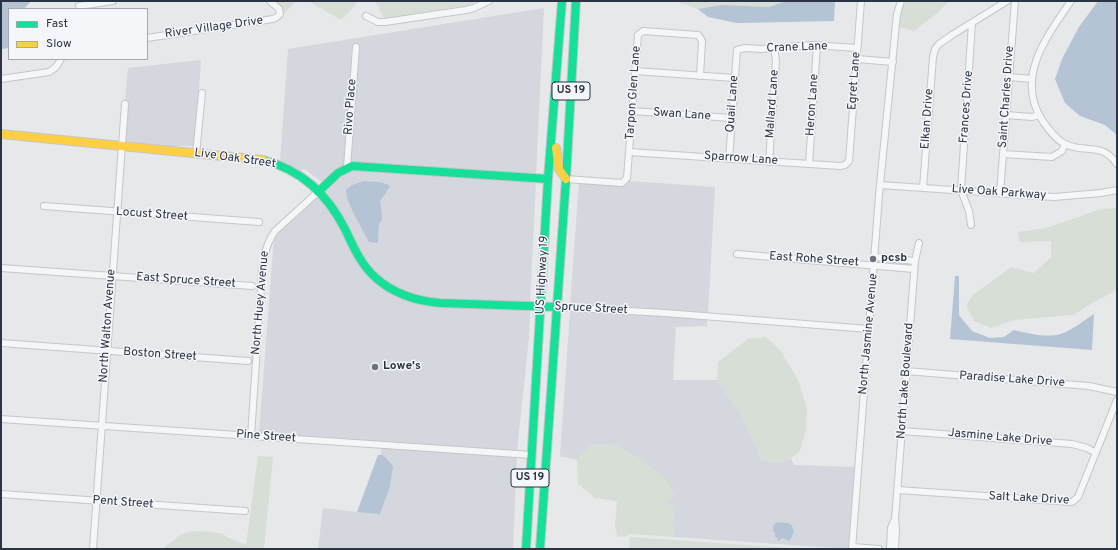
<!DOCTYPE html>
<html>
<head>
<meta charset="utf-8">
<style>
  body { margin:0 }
  #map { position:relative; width:1118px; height:550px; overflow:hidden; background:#e6e8ea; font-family:Overpass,sans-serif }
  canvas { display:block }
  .frame { position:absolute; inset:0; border:2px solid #2b3445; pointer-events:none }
  .legend { position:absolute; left:8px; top:8px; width:140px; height:52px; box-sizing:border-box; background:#f4f6f9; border:1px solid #a4a8b1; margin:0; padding:5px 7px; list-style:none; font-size:12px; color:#2b3445 }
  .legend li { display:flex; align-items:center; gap:8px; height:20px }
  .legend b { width:20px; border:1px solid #a4a8b1 }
</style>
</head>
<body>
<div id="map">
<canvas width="1118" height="550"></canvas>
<div class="frame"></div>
<ul class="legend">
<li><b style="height:5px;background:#16e098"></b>Fast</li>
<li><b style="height:5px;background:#ffcf43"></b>Slow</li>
</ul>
</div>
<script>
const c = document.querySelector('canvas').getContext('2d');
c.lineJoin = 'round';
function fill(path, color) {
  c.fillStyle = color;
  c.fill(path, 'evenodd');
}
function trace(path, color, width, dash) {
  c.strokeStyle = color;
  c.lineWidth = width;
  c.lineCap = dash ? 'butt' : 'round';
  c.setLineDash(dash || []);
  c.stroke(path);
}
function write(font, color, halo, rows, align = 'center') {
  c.font = font + ' Overpass,sans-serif';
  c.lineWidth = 3;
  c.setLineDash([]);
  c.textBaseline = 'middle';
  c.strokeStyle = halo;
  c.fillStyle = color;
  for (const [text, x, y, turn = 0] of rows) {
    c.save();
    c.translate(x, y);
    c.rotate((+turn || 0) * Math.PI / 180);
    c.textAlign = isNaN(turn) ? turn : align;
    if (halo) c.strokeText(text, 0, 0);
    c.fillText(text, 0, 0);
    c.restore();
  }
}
fill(new Path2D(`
  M544 8 536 175 350 164 358 45 353 44 345 165 323 183 306 170 302 169V173L280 162 288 49Z
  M201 60 195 146H149L124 144 128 101H125L128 68Z
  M350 170 536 181 530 303 448 302 415 296 392 286 370 269 322 191 335 180ZM364 181 380 182 390 187 380 201 382 220 379 225 378 241H369L352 208V185Z
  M629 181 715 187 708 313 570 305 579 182 620 186H624Z
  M318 196 326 202 359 263 402 298 530 309 529 337 517 451 259 433 274 237Z
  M570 310 707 319V326L676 327 673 380H717L741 414 762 461 783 462 791 458 794 465 855 467 849 549 675 537 673 523 674 506 663 504 674 497 669 484 645 462 614 445 593 444 577 460 560 456Z
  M381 448 517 457 513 549H318L323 508 357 512 380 513 383 455H381Z`), '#d4d7dd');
fill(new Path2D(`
  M275 1H294L295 2 281 17C284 9 281 6 275 1Z
  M308 1H361L356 3 351 10 341 20Z
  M373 1H478L469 5 385 19C379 13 381 5 373 1Z
  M675 1H786L769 7 722 5 698 9Z
  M907 1H949L936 14 914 31 899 27 902 7Z
  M1117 208V289L1111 293 1096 301 1073 315 1014 320 991 328 974 321 966 305 973 295 1011 267 1034 273 1051 257V241L1020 242 1018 232 1047 228 1101 209Z
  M766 337 781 351 798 380 807 408 806 431 799 453 783 462 762 461 741 414 717 380 718 362 748 339Z
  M593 444 614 445 645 462 669 484 674 497 664 504 674 506 673 523 675 537 630 534 628 536 618 537 615 527 617 501 595 498 578 484 577 459Z
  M258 456 273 457 264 549H163L180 535 193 531 203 532 208 531 223 534 226 537 246 545Z
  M630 537 803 549H629Z`), '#d6ded6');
fill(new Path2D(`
  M1 1H31L24 9H9V48L1 49Z
  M786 1H835L834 21 737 23 708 17 698 9 722 5 769 7Z
  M1098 1H1117V135L1105 125 1080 116 1065 103 1055 79 1062 59 1079 27Z
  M364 181 380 182 389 185 390 187 380 201 382 215V220L379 225 378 241 377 243 369 242C363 229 345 202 346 190L352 185Z
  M955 276H959V315L972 331 990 338 1004 337 1014 330C1027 333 1042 337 1056 335 1067 334 1085 320 1094 314L1092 350 950 339Z
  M378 455H383L393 466 390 486 380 514 357 512Z
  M777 522 789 523C796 529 794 534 789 541L782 538 779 541H778L777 538 775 537V531L773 532V526Z`), '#b4c4d5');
const street = new Path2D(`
  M1071 1C1047 36 1015 77 1042 120 1048 129 1055 139 1065 144 1085 154 1101 141 1117 164
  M79 6 113 1
  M366 16 378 22H385L466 10 474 8 489 1
  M147 38 273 19 277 17 280 14 279 9 270 1
  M857 59 893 62
  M635 71 734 78
  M1009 77 1032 79
  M1 79 49 72 56 67 61 59
  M632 111 731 118
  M1006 115 1032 117 1039 115
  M629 152 840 166 845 165 849 161 861 1
  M196 154 202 93
  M1003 154 1052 157 1062 151 1065 144
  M729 159 737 50 745 48 761 49 812 45 857 48
  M769 162 776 61 774 47
  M809 164 817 45
  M347 167 356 47
  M566 179 622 183 627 178 638 35 643 31 698 35 701 39 702 41 700 76
  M880 185 1054 197 1101 193 1117 190
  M923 188 933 57 935 49 939 44 952 35 1007 1
  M1000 193 1015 1
  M44 206 259 222
  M971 225 969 211 961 190 972 23
  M737 254 914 269
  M875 257 915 261
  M1 268 252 286
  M557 307 665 313 869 329
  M1 343 248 361
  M906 371 1089 386 1117 392
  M1 419 532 455
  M902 431 1072 444 1087 448 1096 453
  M251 436 262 272C264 256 266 244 275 231L318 192
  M898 490 1072 502 1078 497 1117 400
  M1 494 245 511
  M852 547 879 549
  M93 549 125 104
  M852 549 879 195 897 14 901 1
  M890 549 891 528 894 521
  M895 549 896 529 895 519 915 261 919 243`);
const fast = new Path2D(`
  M263 160C302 170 327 194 345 229 353 246 361 265 376 278 394 294 416 301 440 303L557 307
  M318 192 338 173 352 166 548 179
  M526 549 548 179 562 1
  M540 549 566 179 576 1`);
const slow = new Path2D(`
  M1 134 263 160
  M556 148 559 169 566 179`);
trace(street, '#c4c6c8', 8);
trace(fast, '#c4c6c8', 10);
trace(slow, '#c4c6c8', 10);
trace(street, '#f5f6f7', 6);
trace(fast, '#16e098', 8);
trace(slow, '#ffcf43', 8);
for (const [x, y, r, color] of [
  [873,259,4,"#6c737f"],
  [375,367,4,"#6c737f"]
]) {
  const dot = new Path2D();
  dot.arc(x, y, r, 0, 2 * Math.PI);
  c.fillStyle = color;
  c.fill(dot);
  trace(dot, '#f4f6f9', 1.5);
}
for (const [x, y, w] of [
  [571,91,38],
  [530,478,38]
]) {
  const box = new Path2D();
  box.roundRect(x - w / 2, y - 9, w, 18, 3);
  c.fillStyle = '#f4f6f9';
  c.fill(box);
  trace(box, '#2b3445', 1);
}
write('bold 11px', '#2b3445', null, [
  ["US 19",571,91],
  ["US 19",530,478]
]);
write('12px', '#2b3445', '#f4f6f9', [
  ["River Village Drive",214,28,-8],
  ["Crane Lane",797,48,-2],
  ["Egret Lane",855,81,-86],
  ["Tarpon Glen Lane",634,93,-86],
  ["Saint Charles Drive",1007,97,-86],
  ["Quail Lane",733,104,-86],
  ["Mallard Lane",773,104,-86],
  ["Heron Lane",813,105,-86],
  ["Rivo Place",351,107,-86],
  ["Frances Drive",967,107,-86],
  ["Swan Lane",682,115,4],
  ["Elkan Drive",928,119,-86],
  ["Live Oak Street",235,159,8],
  ["Sparrow Lane",741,159,4],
  ["Live Oak Parkway",999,193,4],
  ["Locust Street",152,215,4],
  ["East Rohe Street",814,260,4],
  ["US Highway 19",543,275,-87],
  ["East Spruce Street",186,281,4],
  ["North Huey Avenue",261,303,-85],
  ["Spruce Street",591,309,3],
  ["North Walton Avenue",108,326,-86],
  ["North Jasmine Avenue",869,334,-85],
  ["Boston Street",160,355,4],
  ["Paradise Lake Drive",1012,380,4],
  ["North Lake Boulevard",906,381,-86],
  ["Pine Street",266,437,4],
  ["Jasmine Lake Drive",1000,438,5],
  ["Salt Lake Drive",1029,499,3],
  ["Pent Street",123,503,4]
]);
write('bold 12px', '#2b3445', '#f4f6f9', [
  ["pcsb",881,259],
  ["Lowe's",383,367]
], 'left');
</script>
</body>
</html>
